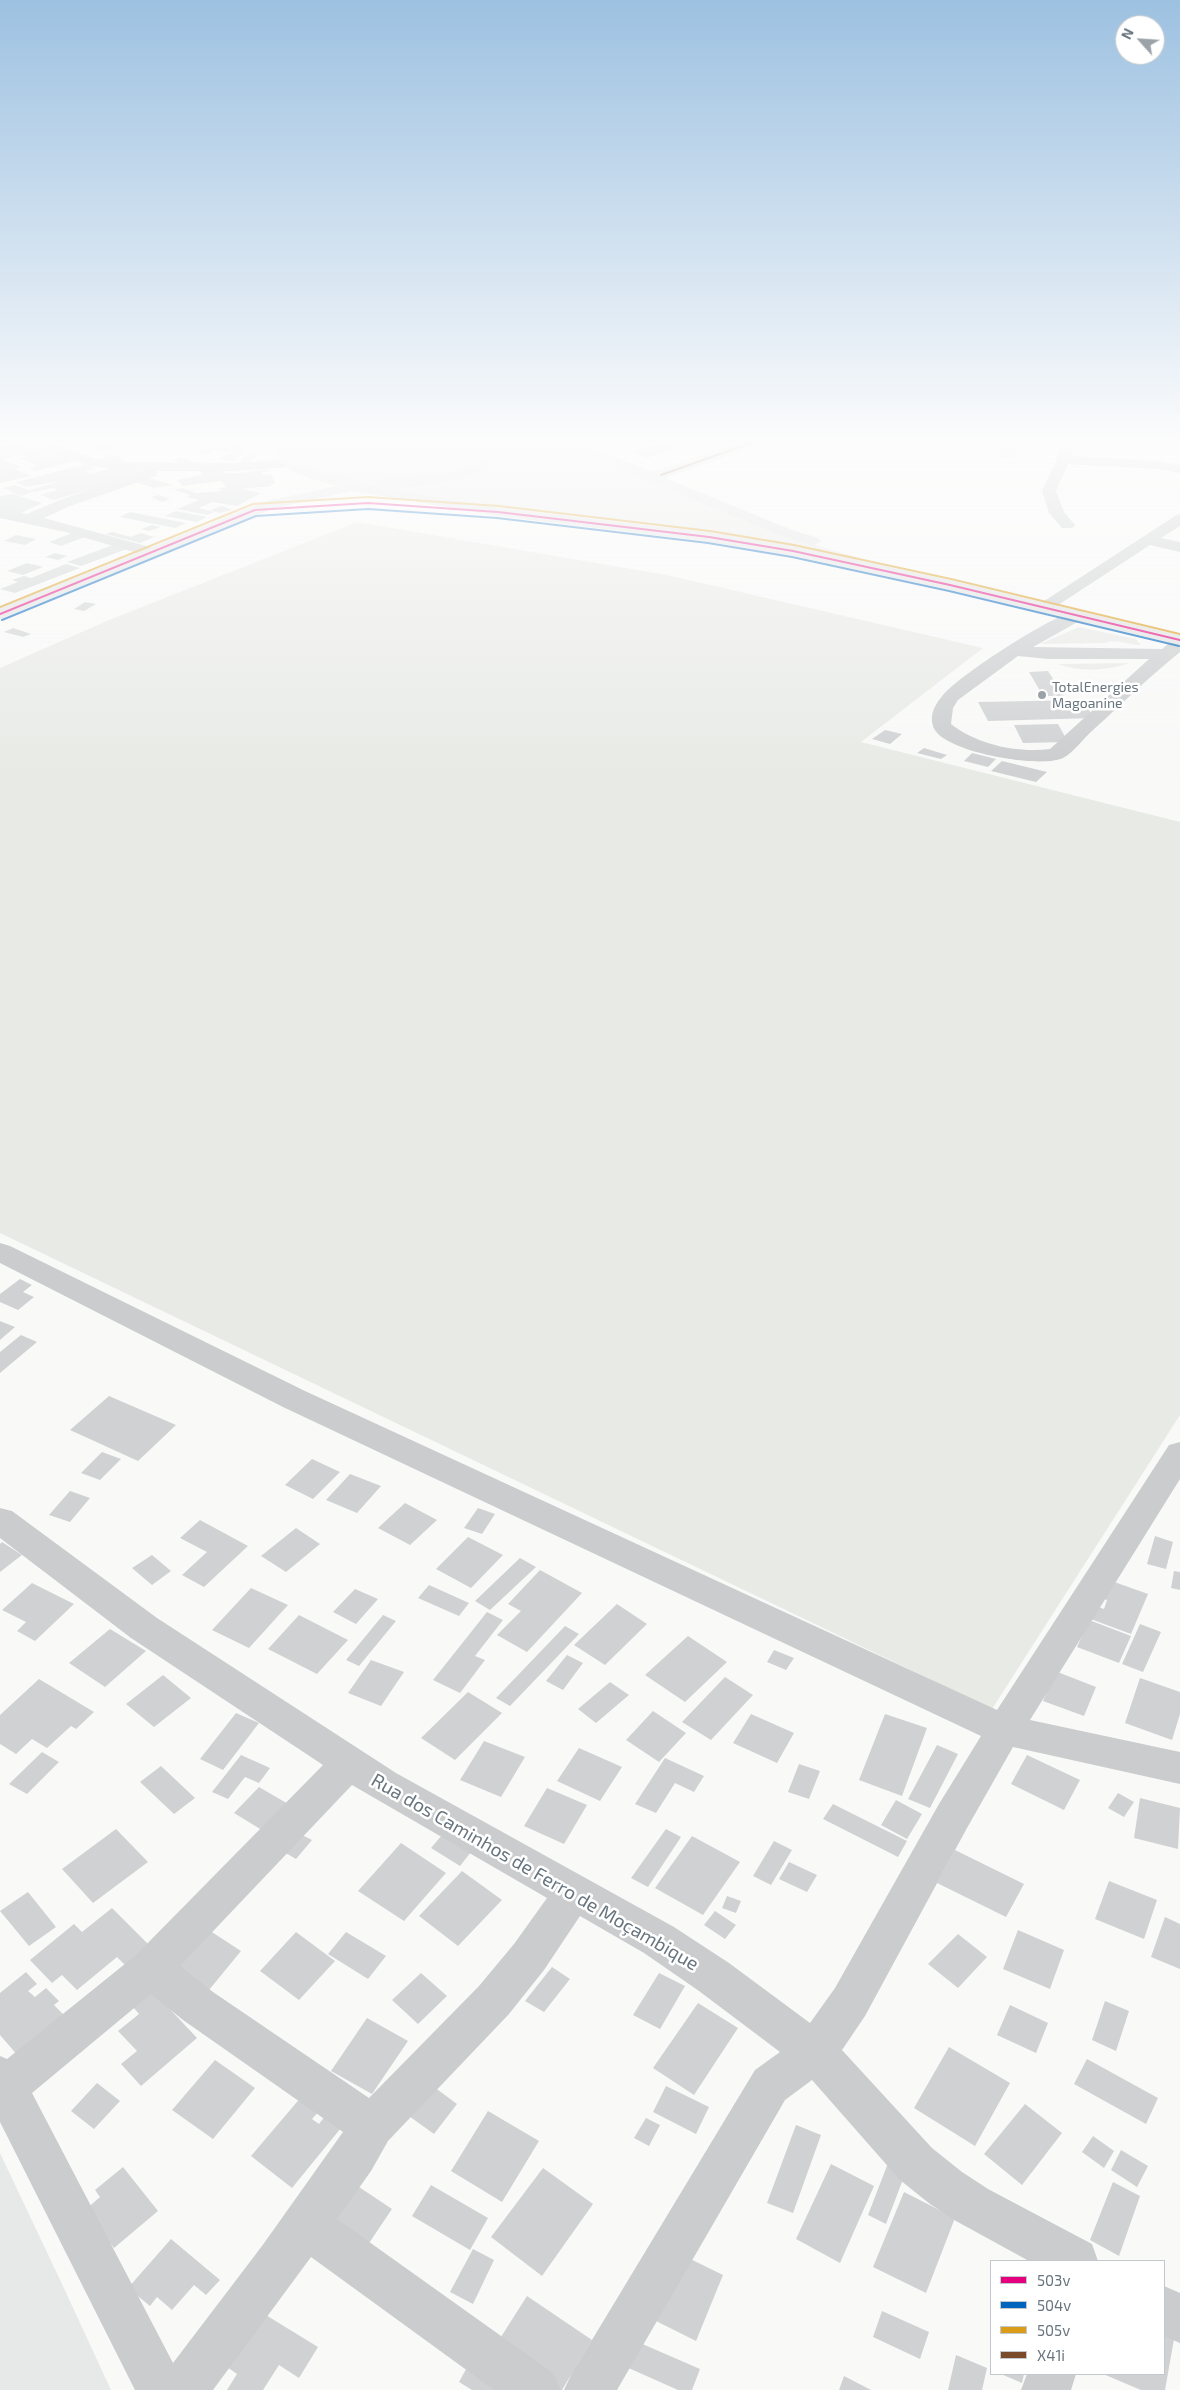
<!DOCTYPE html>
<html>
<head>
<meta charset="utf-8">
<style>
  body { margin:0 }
  #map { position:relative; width:1180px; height:2390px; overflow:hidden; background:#f9f9f8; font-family:"Exo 2",sans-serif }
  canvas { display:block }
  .legend { position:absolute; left:990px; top:2260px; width:175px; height:115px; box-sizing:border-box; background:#fff; border:1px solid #c3c8cc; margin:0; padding:6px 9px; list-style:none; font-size:15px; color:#68757f }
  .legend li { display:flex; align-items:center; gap:10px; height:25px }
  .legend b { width:25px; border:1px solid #c3c8cc }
  .north { position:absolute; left:1115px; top:15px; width:50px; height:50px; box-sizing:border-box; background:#fff; border:1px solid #c3c8cc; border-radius:50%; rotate:296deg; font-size:14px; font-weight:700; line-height:20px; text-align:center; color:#68757f }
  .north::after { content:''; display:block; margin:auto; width:18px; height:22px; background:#9ba3a9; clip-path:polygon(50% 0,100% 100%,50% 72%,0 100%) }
</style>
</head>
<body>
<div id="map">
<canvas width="1180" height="2390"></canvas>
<ul class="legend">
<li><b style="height:6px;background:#e5007d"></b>503v</li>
<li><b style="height:6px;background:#0065bd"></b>504v</li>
<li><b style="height:6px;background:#da9c19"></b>505v</li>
<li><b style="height:6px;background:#7a4b2a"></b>X41i</li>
</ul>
<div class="north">N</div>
</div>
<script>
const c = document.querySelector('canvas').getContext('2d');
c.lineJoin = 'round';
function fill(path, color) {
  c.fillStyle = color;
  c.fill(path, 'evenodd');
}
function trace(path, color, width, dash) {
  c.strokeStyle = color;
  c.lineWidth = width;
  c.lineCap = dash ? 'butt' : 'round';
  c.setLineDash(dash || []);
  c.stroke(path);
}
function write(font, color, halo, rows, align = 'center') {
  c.font = font + ' "Exo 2",sans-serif';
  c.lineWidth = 5;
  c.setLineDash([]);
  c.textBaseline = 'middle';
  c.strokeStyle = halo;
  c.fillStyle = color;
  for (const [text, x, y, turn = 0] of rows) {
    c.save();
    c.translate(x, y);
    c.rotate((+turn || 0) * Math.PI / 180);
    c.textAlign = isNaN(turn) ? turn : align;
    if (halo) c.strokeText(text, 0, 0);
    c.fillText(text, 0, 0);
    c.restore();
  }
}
fill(new Path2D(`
  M0 2153 62 2284 111 2390H0Z`), '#e7e9e8');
fill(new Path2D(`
  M289 440H549L806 542 950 585 754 540 645 524 503 509 365 487 289 463 287 441Z
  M997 440H1023L1041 444 1009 459 972 451Z
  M357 522 667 575 983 648 861 742 1180 822V1415L992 1709 0 1233V668L109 620Z
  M1079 627 1136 639 1141 645C1128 646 1117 638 1105 643L1040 644Z
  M1129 663C1108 671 1079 672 1058 664Z`), '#e8eae6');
fill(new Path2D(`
  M105 440H107L123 446 101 451 89 447 102 443 98 442Z
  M180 440H189L197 441 187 445 174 442Z
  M204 440 219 442 207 448 192 445Z
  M249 440H267L253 446 247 445 242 447 246 448 236 453 214 450 205 455 199 454 207 449 226 448 238 441Z
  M667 442 681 446 647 458 631 451Z
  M35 445 75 461 36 471 29 468 38 466 19 458 26 457 22 455 2 460 21 467 15 469 32 476 0 483V454Z
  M229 453H236L243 454 233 461 219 459Z
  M114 455 124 458 119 459 128 462 115 466 113 462 102 458Z
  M249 455 257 456 243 464 239 463 244 461 239 460Z
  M181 457 193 462 184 464 172 460Z
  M86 464 95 469 85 471 90 474 109 469 152 471 54 500 40 495 58 490 53 488 35 492 29 490 61 481 26 487 16 482Z
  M268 469 270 471 262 472 264 475 271 474 275 484H270L272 486 241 489 261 493 237 506 212 502 199 508 214 512 207 515 177 509 199 500 187 497 190 495 173 490 182 488 196 493 221 491 219 488 227 487 221 481 182 486 177 480 202 475 199 470H220L225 473H240Z
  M148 478 174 485 154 488 135 482Z
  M15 485 33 492 21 496 3 488Z
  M13 494 42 503 21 513 0 509V496Z
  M159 495 170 499 162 502 151 497Z
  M222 506 232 510 219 513 210 510Z
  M176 511 207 517 197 522 165 516Z
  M130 512 186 523 175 528 120 517Z
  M152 525 161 527 149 531 141 529Z
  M112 532 131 537 141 533 154 537 140 543 105 534Z
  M72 533 85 537 61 546 49 542Z
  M16 535 36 539 25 545 4 541Z
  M113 545 127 549 81 566 67 562Z
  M55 553 67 556 58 560 45 557Z
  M27 563 43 567 23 575 7 571Z
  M66 564 80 568 15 593 0 589 18 582 12 580 24 576 31 578Z
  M85 602 96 604 84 611 74 609Z
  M13 628 31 634 23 637 4 632Z
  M1048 671 1064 696H1043L1029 672Z
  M1083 700 1094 718 988 721 978 702Z
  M1058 724 1068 742 1023 743 1014 725Z
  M885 730 902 734 890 744 872 739Z
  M924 748 947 755 941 759 917 753Z
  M972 753 996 759 988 767 964 761Z
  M1002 761 1047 772 1036 782 991 771Z
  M20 1279 32 1285 23 1292 34 1297 18 1310 0 1302V1294Z
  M0 1321 15 1327 0 1340Z
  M21 1335 37 1342 0 1373V1352Z
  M109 1396 176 1425 138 1461 70 1430Z
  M102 1452 121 1459 100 1480 81 1473Z
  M312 1459 340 1472 313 1499 285 1485Z
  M350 1474 381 1486 357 1513 326 1500Z
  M70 1491 90 1498 70 1522 49 1515Z
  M405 1503 437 1520 410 1545 378 1528Z
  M478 1508 495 1514 482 1534 464 1528Z
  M200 1520 248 1546 204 1587 182 1575 207 1552 180 1538Z
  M296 1528 320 1544 286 1572 261 1556Z
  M1155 1536 1173 1542 1166 1569 1147 1564Z
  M468 1537 503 1555 471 1588 436 1569Z
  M2 1542 22 1555 0 1572V1544Z
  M152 1555 171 1571 152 1585 132 1568Z
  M520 1558 536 1567 490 1610 475 1601Z
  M540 1570 582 1593 527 1652 497 1635 521 1611 508 1604Z
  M1174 1571 1180 1572V1590L1171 1588Z
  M1106 1579 1148 1594 1131 1634 1080 1615 1086 1602 1104 1609 1107 1600 1098 1597Z
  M32 1583 74 1604 35 1641 17 1631 26 1622 2 1610Z
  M429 1585 469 1603 459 1616 418 1598Z
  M251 1588 288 1605 249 1648 212 1630Z
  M355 1589 378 1599 356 1624 333 1612Z
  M617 1604 647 1624 605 1665 574 1645Z
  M487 1612 503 1620 475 1656 485 1660 460 1693 433 1680Z
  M299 1615 348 1640 317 1674 268 1649Z
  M383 1615 396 1621 359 1666 346 1660Z
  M1089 1620 1131 1636 1119 1663 1077 1647Z
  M1140 1624 1161 1632 1143 1672 1122 1664Z
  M565 1626 579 1634 510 1706 496 1698Z
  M110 1629 146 1651 105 1687 69 1663Z
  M688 1636 727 1662 685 1702 645 1675Z
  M774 1650 794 1658 786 1670 767 1662Z
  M567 1655 583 1663 563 1690 546 1681Z
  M371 1660 404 1672 381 1706 348 1693Z
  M1055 1671 1096 1687 1084 1716 1043 1701Z
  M163 1675 191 1698 154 1727 126 1704Z
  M725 1677 753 1695 711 1740 682 1722Z
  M1140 1678 1180 1692V1714L1172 1740 1125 1723Z
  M39 1679 94 1712 76 1729 71 1726 47 1748 32 1739 16 1754 0 1744V1715Z
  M610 1682 629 1695 596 1723 578 1709Z
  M468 1692 502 1713 455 1760 421 1738Z
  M653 1711 686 1733 659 1762 626 1740Z
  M236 1713 259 1723 223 1770 200 1759Z
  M751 1714 794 1733 777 1763 733 1743Z
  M885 1714 927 1728 902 1796 859 1780Z
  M484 1741 525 1757 501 1797 460 1780Z
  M937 1745 958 1754 930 1808 908 1799Z
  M579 1748 622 1767 600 1801 557 1781Z
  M42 1752 59 1762 27 1794 9 1784Z
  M241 1755 270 1768 259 1783 245 1777 228 1799 212 1792Z
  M1027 1755 1080 1780 1064 1810 1011 1784Z
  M665 1758 704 1776 694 1792 675 1783 656 1813 635 1804Z
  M799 1764 820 1771 809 1799 788 1792Z
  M161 1766 195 1798 174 1814 140 1782Z
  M259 1787 295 1808 270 1835 234 1813Z
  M547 1788 587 1805 564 1844 524 1826Z
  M1118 1793 1134 1802 1124 1817 1108 1808Z
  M1140 1798 1180 1808 1178 1849 1134 1838Z
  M896 1800 922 1814 907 1839 881 1825Z
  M833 1804 907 1841 898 1857 823 1819Z
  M116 1829 148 1862 93 1903 62 1869Z
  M666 1829 681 1837 648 1887 631 1878Z
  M292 1830 312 1840 296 1859 277 1848Z
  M442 1835 471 1852 460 1866 431 1848Z
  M692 1836 740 1862 703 1915 655 1888Z
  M774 1841 792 1850 771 1885 753 1876Z
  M401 1843 446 1873 404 1921 358 1891Z
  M955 1850 1024 1884 1006 1917 937 1883Z
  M789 1862 817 1875 807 1892 779 1879Z
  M462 1871 502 1900 458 1946 419 1916Z
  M1109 1881 1157 1900 1144 1939 1095 1919Z
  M28 1892 56 1927 29 1946 0 1911Z
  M727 1896 741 1901 736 1913 722 1908Z
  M112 1908 150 1946 126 1966 117 1957 77 1990 62 1975 52 1983 30 1960 74 1924 82 1932Z
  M715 1911 736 1925 725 1939 704 1925Z
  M1165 1917 1180 1924V1969L1151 1957Z
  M198 1923 241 1951 209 1990 164 1961Z
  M1018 1930 1064 1950 1050 1989 1003 1969Z
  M296 1932 335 1961 299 2000 260 1971Z
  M346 1932 386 1956 368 1979 328 1954Z
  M958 1934 987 1957 958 1988 928 1964Z
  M552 1967 570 1979 544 2012 525 2001Z
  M26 1972 37 1984 28 1991 35 1997 46 1988 59 2001 54 2005 67 2018 19 2057 0 2035V1993Z
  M421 1973 447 1996 418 2024 392 2000Z
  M659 1973 685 1986 660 2029 633 2015Z
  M153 1991 197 2038 141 2086 121 2064 137 2051 118 2031 139 2014 133 2007Z
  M1105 2001 1129 2011 1116 2051 1092 2040Z
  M698 2003 738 2028 694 2095 653 2068Z
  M1010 2005 1048 2023 1036 2053 997 2035Z
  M367 2018 408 2041 372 2094 331 2071Z
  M949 2047 1010 2083 975 2146 914 2108Z
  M1087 2059 1158 2098 1146 2124 1074 2084Z
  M215 2060 255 2088 213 2139 172 2110Z
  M426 2081 457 2104 434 2134 402 2111Z
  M97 2083 120 2101 94 2129 71 2111Z
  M666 2086 709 2107 696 2134 653 2112Z
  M302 2096 320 2110 312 2119 319 2124 325 2116 341 2128 292 2188 251 2156Z
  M1025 2104 1062 2133 1022 2185 984 2154Z
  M488 2111 539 2141 502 2202 451 2171Z
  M646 2118 660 2125 649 2146 634 2138Z
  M796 2125 821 2135 793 2213 767 2203Z
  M1093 2136 1114 2151 1104 2168 1082 2152Z
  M1121 2150 1148 2166 1137 2187 1111 2170Z
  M890 2158 908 2166 886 2224 868 2215Z
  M831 2164 874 2186 840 2263 796 2239Z
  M123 2167 158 2211 114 2248 84 2211 100 2197 95 2190Z
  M543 2168 593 2204 542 2276 491 2237Z
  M347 2179 392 2209 361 2255 315 2224Z
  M1113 2182 1140 2196 1119 2256 1090 2240Z
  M431 2185 488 2218 470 2250 412 2216Z
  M904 2192 955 2218 926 2293 873 2267Z
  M171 2239 220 2280 206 2295 194 2285 172 2310 157 2297 150 2306 128 2288Z
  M473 2249 494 2260 473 2304 450 2292Z
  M674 2251 723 2275 696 2341 646 2316Z
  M527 2296 592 2340 562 2390H546L492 2351Z
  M256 2309 318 2347 299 2378 279 2365 263 2390H227L237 2374 227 2367Z
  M882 2311 929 2332 920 2359 873 2337Z
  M1164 2334 1174 2339 1165 2390H1141L1103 2374H1164Z
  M624 2336 700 2369 692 2390H678L615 2362Z
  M956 2355 987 2368 982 2390H948Z
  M470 2362 516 2390H472L459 2382Z
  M1001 2374H1024L1022 2383Z
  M844 2376 871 2390H839Z`), '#cfd1d2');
fill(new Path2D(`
  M19 440H52L49 443 94 458 116 462 235 463 289 459 296 463 289 467 235 471H156L158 473 156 476 70 506 44 518 157 549 159 552 157 555 151 557 65 532 0 518V508L27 514 60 500 144 470H116L92 466 33 447 0 455V447L20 442Z
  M851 440H869L855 448H845L843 445Z
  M976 440H992L982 445 977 444Z
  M1058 440H1072V456L1157 461 1180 465V473L1157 469 1068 464 1056 491 1064 512 1075 525 1072 528H1062L1049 513 1042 491 1059 454Z
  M1180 514V526L1161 538 1180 542V552L1150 545 1049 611H1037L1035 607 1175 516Z
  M1077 610 1083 611 1085 615 1083 619 1033 647 1162 649 1174 639 1180 638V652C1150 676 1122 704 1093 730 1084 738 1073 753 1063 758 1041 769 940 752 933 726 929 714 936 703 943 695 961 674 1051 616 1077 610ZM1018 656 1048 659H1149L1050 749C1017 753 978 745 951 724L953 708 958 700Z
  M0 1243 10 1246 305 1391 997 1710 1169 1445 1180 1442V1479L1030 1720 1180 1752V1784L1013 1747 967 1828 865 2016 842 2050 932 2148 962 2172 988 2189 1092 2244 1098 2261H1029L956 2221 930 2204 900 2180 812 2080 785 2100 617 2390H564L572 2373 755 2070 780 2052 699 1991 644 1953 580 1916 544 1970 509 2014 388 2141 371 2171 337 2219 553 2373 561 2390H494L311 2257 213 2390H135L0 2122V2056L7 2059 136 1955 323 1765 131 1638 0 1538V1508L12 1511 157 1618 396 1773 674 1927 729 1963 810 2023 835 1988 939 1804 981 1736 283 1407 0 1263ZM352 1785 547 1898 514 1944 479 1986 369 2098 213 1992 180 1966ZM151 1994 183 2020 343 2132 262 2246 173 2363 32 2093Z
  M1164 2286 1180 2293V2343L1164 2336Z
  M1027 2374H1076L1071 2390H1021Z`), '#cacccd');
fill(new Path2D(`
  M282 440H296L289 449C297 474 328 472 349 477L350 482 355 483 498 508 709 532 793 546 950 580 1180 635V645L950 590 793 556 709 542 498 516 352 491 272 509 0 619V608L263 502 336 486C312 477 283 477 275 449Z
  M497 440H511L514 444C508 454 503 461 493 467 478 477 388 497 377 482 387 468 473 488 500 444Z
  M544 440C581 438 619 459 652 472L747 440H766L764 443 665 478 792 530 818 538 821 541 813 546 782 536 590 457 546 443Z`), '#dfe0e0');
trace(new Path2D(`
  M0 614 255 510 368 503 498 512 709 537 793 551 950 585 1180 640`), '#e5007d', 2);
trace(new Path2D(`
  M2 620 256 516 368 509 497 518 708 543 792 557 949 591 1179 646`), '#0065bd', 2);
trace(new Path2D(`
  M0 607 253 504 368 497 499 506 710 531 794 545 951 579 1180 634`), '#da9c19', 2);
trace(new Path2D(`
  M661 475 759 440`), '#7a4b2a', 2);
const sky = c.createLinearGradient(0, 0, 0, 774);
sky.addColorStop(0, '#9dc1e1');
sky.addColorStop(0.57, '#fcfcfc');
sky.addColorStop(1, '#fcfcfc00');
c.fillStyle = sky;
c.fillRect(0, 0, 1180, 774);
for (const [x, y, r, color] of [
  [1042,695,5,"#9ba3a9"]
]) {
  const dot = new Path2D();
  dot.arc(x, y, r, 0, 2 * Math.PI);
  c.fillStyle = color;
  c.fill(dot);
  trace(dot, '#fff', 2);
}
write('14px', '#68757f', '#fff', [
  ["TotalEnergies",1052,687],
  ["Magoanine",1052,703]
], 'left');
write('19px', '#68757f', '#fff', [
  ["Rua dos Caminhos de Ferro de Moçambique",535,1872,30]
]);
</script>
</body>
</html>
